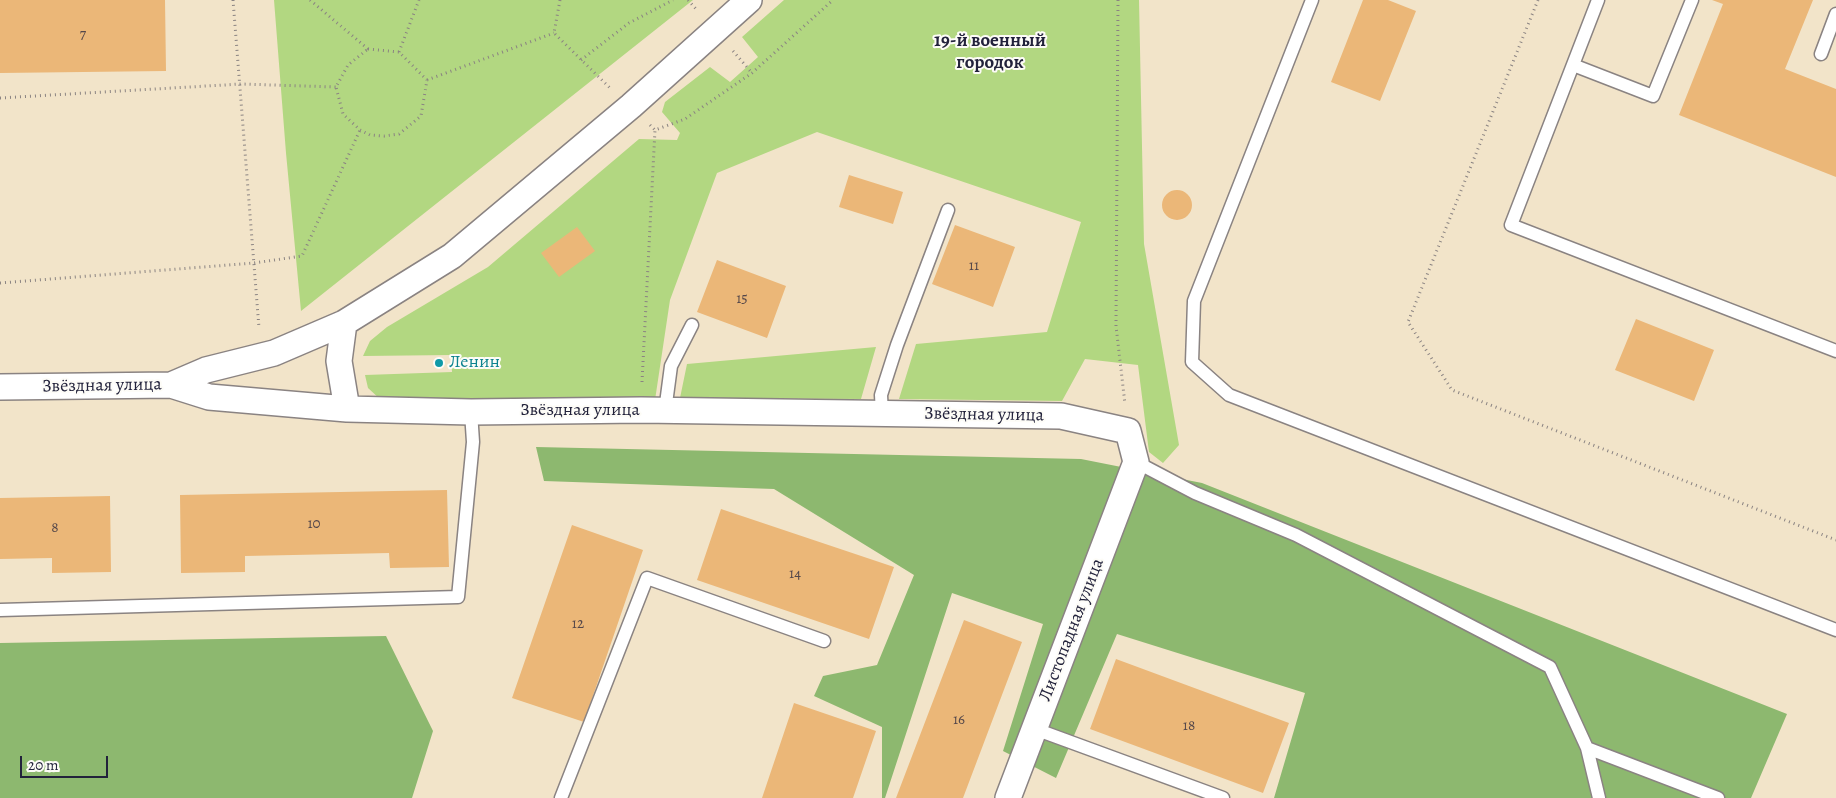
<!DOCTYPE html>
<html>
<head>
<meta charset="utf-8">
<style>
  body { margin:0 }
  #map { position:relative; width:1836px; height:798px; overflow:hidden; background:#f2e4c9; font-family:Alegreya,serif }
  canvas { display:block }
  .scale { position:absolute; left:20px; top:756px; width:88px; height:22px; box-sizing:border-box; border:2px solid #22223b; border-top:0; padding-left:6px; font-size:15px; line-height:18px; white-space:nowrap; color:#22223b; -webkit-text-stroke:4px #fdfcf7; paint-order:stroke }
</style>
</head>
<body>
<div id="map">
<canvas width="1836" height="798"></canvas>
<div class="scale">20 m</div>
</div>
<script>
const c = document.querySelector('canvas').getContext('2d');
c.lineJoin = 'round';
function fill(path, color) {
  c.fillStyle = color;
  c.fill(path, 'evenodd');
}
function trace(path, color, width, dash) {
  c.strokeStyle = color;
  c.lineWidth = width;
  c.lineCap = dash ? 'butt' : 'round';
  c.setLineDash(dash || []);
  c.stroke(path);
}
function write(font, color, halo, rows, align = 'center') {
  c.font = font + ' Alegreya,serif';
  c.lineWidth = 4;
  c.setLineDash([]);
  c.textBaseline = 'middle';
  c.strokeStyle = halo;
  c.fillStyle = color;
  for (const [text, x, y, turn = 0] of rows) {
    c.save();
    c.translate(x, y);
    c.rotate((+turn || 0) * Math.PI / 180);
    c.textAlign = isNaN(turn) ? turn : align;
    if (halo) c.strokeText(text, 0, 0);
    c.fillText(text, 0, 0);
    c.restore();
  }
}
fill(new Path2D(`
  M274 0H693L301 311 286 153Z
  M784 0H1139L1144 244 1179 445 1163 463 1149 452 1138 365 1085 359 1062 401 899 399 916 344 1047 332 1081 222 817 132 717 173 670 300 655 400H381L368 388 365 375 452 372 451 355 363 356 370 341 387 327 488 267 639 139 677 140 680 133 662 112 665 102 710 67 730 82 758 57 742 37Z
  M876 347 861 399 680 398 687 364Z`), '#b2d781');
fill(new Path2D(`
  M536 447 1081 459 1202 483 1787 714 1751 798H1274L1305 693 1117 634 1056 778 1003 751 1043 624 952 593 885 798H882V727L814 696 823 676 877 665 914 575 774 489 544 481Z
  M386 636 433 731 412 798H0V643Z`), '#8db86f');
fill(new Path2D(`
  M0 0H165L166 71 0 73Z
  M1363 0H1388L1416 11 1380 101 1331 82Z
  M1712 0H1813L1785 69 1836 89V177L1679 115 1723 4Z
  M849 175 903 192 893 224 839 207Z
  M1162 205a15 15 0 1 1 30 0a15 15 0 1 1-30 0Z
  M955 225 1015 247 993 307 932 284Z
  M577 227 595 251 559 277 541 253Z
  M717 260 786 286 767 338 697 312Z
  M1636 319 1714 350 1694 401 1615 370Z
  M447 490 449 567 390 568 389 553 245 556V572L181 573 180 495Z
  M110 496 111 572 52 573V558L0 559V498Z
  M721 509 894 567 869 639 697 580Z
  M572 525 643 550 584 722 512 698Z
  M964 620 1022 642 963 798H896Z
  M1116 659 1289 723 1263 793 1090 729Z
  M794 703 876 731 853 798H762Z`), '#ebb778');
const lane = new Path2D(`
  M1312 0 1194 301 1192 362 1229 395 1836 630
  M1598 0 1511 225 1836 351
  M1821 54 1836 14
  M1573 65 1653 96 1692 0
  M665 411 671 366 692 325
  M882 414 881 395 897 345 948 210
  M1136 462 1195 493 1296 535 1550 667 1587 748 1718 798
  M0 610 458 597 473 442 471 412
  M1035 729 1223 798
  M1587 748 1599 798
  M561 798 647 578 824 641`);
const street = new Path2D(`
  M344 323 339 361 347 409
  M171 385 206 370 274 353 344 323 452 256 631 106 749 0
  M0 387 171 385 209 397 347 409 471 412 641 410 1061 416 1128 431 1136 462 1008 798`);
trace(lane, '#8a8382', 15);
trace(street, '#8a8382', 28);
trace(new Path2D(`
  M233 0 259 328
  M310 0 368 49
  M560 0 554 33 611 89
  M688 0 698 11
  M1118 0 1116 326 1125 404
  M1538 0 1408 322 1452 390 1836 540
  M368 49 399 52 427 80 421 116 399 134 384 136 370 135 360 130 343 114 336 87 348 65Z
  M733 51 752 73
  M399 52 419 0
  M581 60 629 23 673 0
  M427 80 554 33
  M0 98 241 84 336 87
  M650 125 655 130 685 119 752 73 833 0
  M0 283 254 263 302 256 360 130
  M642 382 655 130`), '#8a8382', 3, [1, 4]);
trace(lane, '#fff', 12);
trace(street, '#fff', 25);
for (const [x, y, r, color] of [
  [439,363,5,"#0f9aa8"]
]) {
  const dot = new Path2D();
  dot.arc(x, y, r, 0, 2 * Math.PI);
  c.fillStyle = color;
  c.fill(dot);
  trace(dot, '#fdfcf7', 2);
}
write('15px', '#54474a', null, [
  ["7",83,35],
  ["11",974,266],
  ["15",742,299],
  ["10",314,524],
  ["8",55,528],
  ["14",795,574],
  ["12",578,624],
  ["16",959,720],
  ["18",1189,726]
]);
write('18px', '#0d838f', '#fdfcf7', [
  ["Ленин",449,363]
], 'left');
write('18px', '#22223b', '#fdfcf7', [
  ["Звёздная улица",102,386,-1],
  ["Звёздная улица",580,411],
  ["Звёздная улица",984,415,1],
  ["Листопадная улица",1072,630,-69]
]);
write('bold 19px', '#22223b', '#fdfcf7', [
  ["19-й военный",990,41],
  ["городок",990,63]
]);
</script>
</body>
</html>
